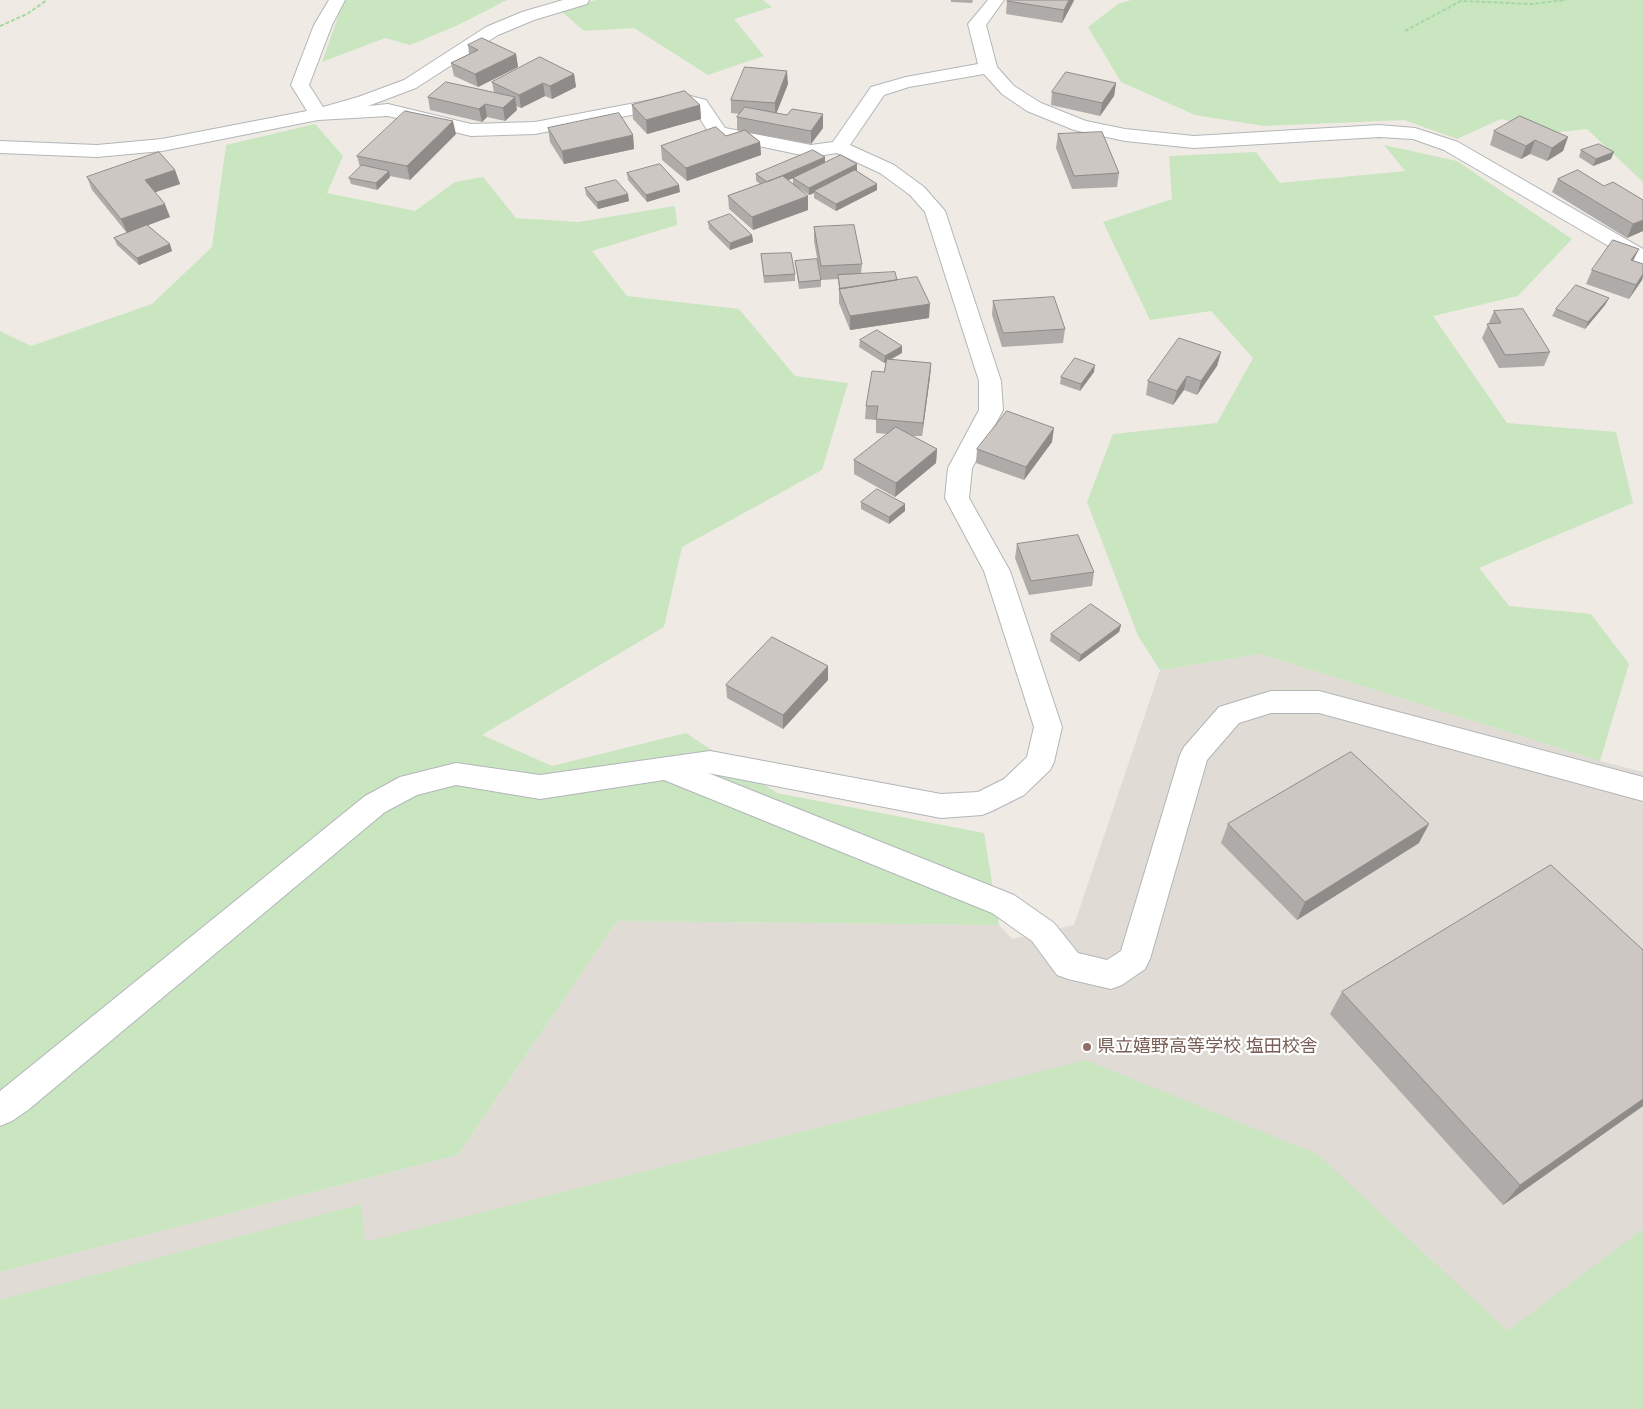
<!DOCTYPE html>
<html>
<head>
<meta charset="utf-8">
<style>
  body { margin:0 }
  canvas { display:block; background:#efeae4 }
</style>
</head>
<body>
<canvas width="1643" height="1409"></canvas>
<script>
const c = document.querySelector('canvas').getContext('2d');
c.lineJoin = 'round';
function fill(path, color) {
  c.fillStyle = color;
  c.fill(path, 'evenodd');
}
function trace(path, color, width, dash) {
  c.strokeStyle = color;
  c.lineWidth = width;
  c.lineCap = dash ? 'butt' : 'round';
  c.setLineDash(dash || []);
  c.stroke(path);
}
function write(font, color, halo, rows, align = 'center') {
  c.font = font + ' "Noto Sans","Noto Sans JP",sans-serif';
  c.lineWidth = 4.5;
  c.setLineDash([]);
  c.textBaseline = 'middle';
  c.strokeStyle = halo;
  c.fillStyle = color;
  for (const [text, x, y, turn = 0] of rows) {
    c.save();
    c.translate(x, y);
    c.rotate((+turn || 0) * Math.PI / 180);
    c.textAlign = isNaN(turn) ? turn : align;
    if (halo) c.strokeText(text, 0, 0);
    c.fillText(text, 0, 0);
    c.restore();
  }
}
fill(new Path2D(`
  M1261 654 1600 761 1643 772V1409H0V1272L458 1155 617 921 999 925 1012 939 1074 925 1160 670Z`), '#e1dbd5');
fill(new Path2D(`
  M344 0H507L456 26 410 45 385 38 322 62Z
  M596 0H763L772 7 734 19 764 56 708 75 634 28 584 31 561 11Z
  M1131 0H1643V182L1587 129 1551 133 1501 119 1457 139 1404 120 1264 126 1195 115 1121 82 1088 27 1118 4Z
  M315 124 343 156 327 193 415 211 455 182 483 177 516 218 578 222 675 206 677 225 592 251 627 296 739 309 795 376 848 383 822 470 682 547 664 627 482 735 552 766 686 733 777 793 984 833 999 925 617 921 458 1155 0 1272V331L31 346 152 304 212 247 226 145Z
  M1384 145 1457 161 1572 239 1518 296 1433 316 1507 423 1616 432 1633 503 1479 568 1509 606 1591 614 1629 664 1600 761 1261 654 1160 670 1138 636 1087 502 1113 434 1217 423 1253 358 1211 311 1150 320 1103 222 1172 199 1169 156 1256 152 1280 183 1405 171Z
  M1086 1060 1317 1154 1508 1331 1643 1229V1409H0V1300L361 1204 365 1242Z`), '#cae6c1');
const minor = new Path2D(`
  M329 0H345L332 25 309 85 323 107 358 97 404 80 486 27 522 12 563 0H589L587 4 534 20 498 35 416 88 368 106 388 104 471 124 535 122 683 94 706 100 725 128 811 145 833 142 871 87 906 77 978 64 968 24 988 0H1004L986 25 997 67 1014 86 1041 103 1086 121 1125 129 1194 136 1379 125 1415 128 1458 142 1643 249V264L1636 262 1444 150 1413 139 1379 137 1194 148 1125 141 1074 130 1027 111 1002 94 984 74 909 87 884 95 850 145 894 165 924 187 945 211 1001 381 1003 410 972 468 969 498 1010 571 1062 727 1054 762 1050 770 1024 795 992 811 982 815 941 818 708 773 1014 895 1054 923 1078 953 1107 960 1121 951 1180 755 1184 747 1219 707 1271 691H1319L1643 777V801L1319 713H1271L1239 723 1207 760 1150 959 1145 969 1122 985 1111 989 1068 979 1057 975 1032 941 992 913 664 780 540 799 456 785 417 795 385 812 28 1110 12 1121 0 1126V1091L365 796 400 777 456 763 540 775 710 751 941 794 978 792 1004 779 1027 757 1034 727 984 571 945 498 948 468 979 410V381L925 212 910 195 880 173 837 153 811 157 711 136 693 108 682 105 535 134 471 136 388 116 318 120 162 151 97 157 0 153V141L97 145 162 139 307 111 291 85 314 25Z`);
trace(minor, '#b2b6b9', 2);
trace(new Path2D(`
  M0 26 27 14 47 0
  M1405 31 1461 1 1532 4 1566 0`), '#a4d8a5', 2, [4, 2]);
fill(minor, '#fff');
fill(new Path2D(`
  M951 0H973L972 3 951 2Z
  M1007 1H1074L1062 23 1006 14Z
  M468 45 516 54 518 67 478 87 454 76 451 63 469 54Z
  M574 74 576 87 552 99 545 96 521 108 516 106 517 110 505 121 487 117 482 122 430 110 428 97 494 93 492 82Z
  M1116 83 1114 96 1100 116 1051 105 1052 92Z
  M788 84 776 113 823 128 811 144 749 133 760 142 761 155 687 181 662 160 661 146 726 136 741 131 737 130V117L740 114 731 113V100Z
  M632 105H700L701 119 647 134 633 119Z
  M548 128 633 135 634 149 564 164 550 142Z
  M1494 131 1568 137 1563 151 1547 161 1530 154 1521 159 1490 145Z
  M456 134 410 180 390 176V177L377 190 351 184 349 178 360 167 357 156Z
  M1058 134 1119 173 1117 187 1072 189 1056 148Z
  M1581 150 1611 159 1593 166 1579 157Z
  M825 163 857 164V171L856 172 877 184V190L836 211 814 198V193L809 195 797 187 808 196V210L753 230 729 209 728 196 760 184 756 181V174ZM793 178V184L788 180 794 178Z
  M175 170 180 184 155 192 170 217 148 225 172 251 139 265 117 245 114 238 136 229 127 233 92 190 87 177Z
  M1578 170 1643 231 1627 238 1552 192 1558 179Z
  M627 173 680 192 647 202 628 180Z
  M585 188 629 201 598 209 586 195Z
  M708 222 752 235 753 242 730 250 709 229Z
  M814 227 862 264 861 274 897 281 929 318 850 330 839 303V289L838 279 821 280 814 241Z
  M1639 249 1633 261 1642 280 1629 299 1586 284 1592 270Z
  M761 254 795 274V281L764 283Z
  M795 261 821 280V287L799 289Z
  M1609 298 1605 305 1585 329 1552 316 1556 309Z
  M993 301 1065 329 1063 343 1002 347 992 315Z
  M1494 311 1550 352 1544 366 1499 368 1482 338Z
  M860 340 902 353 890 360 931 363 930 377 922 436H912L937 449 936 463 895 497 854 474V460L888 434 876 433V420L865 419 866 406 884 372 886 362 884 363 859 347Z
  M1221 352 1217 366 1197 395 1184 390 1173 405 1146 395 1148 381Z
  M1094 372 1080 391 1060 384 1061 377Z
  M1052 442 1024 480 976 463 977 449Z
  M861 502 905 504V511L889 524 861 509Z
  M1017 544 1094 572 1092 586 1029 595 1015 558Z
  M1121 625 1119 632 1079 662 1050 641 1051 634Z
  M828 666V680L783 729 727 698 726 685Z
  M1228 824 1419 843 1297 920 1221 843Z
  M1342 992 1643 1106 1503 1205 1330 1014Z`), '#afaba8');
fill(new Path2D(`
  M1069 0H1074L1062 23 1064 10Z
  M516 54 518 67 478 87 475 74Z
  M787 71 788 84 775 117V103Z
  M574 74 576 87 552 99 550 86Z
  M543 83 545 96 521 108 519 95Z
  M1116 83 1114 96 1100 116 1102 103Z
  M515 97 517 110 505 121 503 108Z
  M485 104 487 117 482 122 479 109Z
  M700 105 701 119 647 134 646 120Z
  M823 114V128L811 144V131Z
  M453 121 456 134 410 180 407 166Z
  M633 135 634 149 564 164 562 151Z
  M1568 137 1563 151 1547 161 1552 148Z
  M1535 140 1530 154 1521 159 1526 146Z
  M760 142 761 155 687 181 686 168Z
  M1614 152 1611 159 1593 166 1596 159Z
  M825 157V164L768 189V182Z
  M857 164V171L815 192 814 191V193L809 195V188Z
  M175 170 180 184 150 194 145 180Z
  M389 171 390 177 377 190 376 183Z
  M877 184V190L836 211V204Z
  M679 185 680 192 647 202 646 195Z
  M628 194 629 201 598 209 597 202Z
  M808 196V210L753 230 752 217Z
  M165 204 170 217 127 233 121 219Z
  M1643 220V231L1627 238 1633 224Z
  M752 235 753 242 730 250V243Z
  M170 244 172 251 139 265 137 258Z
  M1639 249 1632 262 1631 260Z
  M1643 274V277L1642 280 1629 299 1636 285Z
  M1609 298 1605 305 1585 329 1588 322Z
  M930 304 929 318 850 330V316Z
  M902 346V353L884 363 885 356Z
  M1221 352 1217 366 1197 395 1201 381Z
  M931 363 930 377 922 436 923 423Z
  M1095 365 1094 372 1080 391 1081 384Z
  M1187 376 1184 390 1173 405 1177 391Z
  M1054 428 1052 442 1024 480 1026 467Z
  M937 449 936 463 895 497 896 483Z
  M905 504V511L889 524V517Z
  M1121 625 1119 632 1079 662 1081 655Z
  M828 666V680L783 729V715Z
  M1429 824 1419 843 1297 920 1305 902Z
  M1643 1099V1106L1503 1205 1520 1185Z`), '#8f8b88');
const building = new Path2D(`
  M1008 0H1069L1064 10 1007 1Z
  M482 38 516 54 475 74 451 63 478 50 468 45Z
  M540 57 574 74 550 86 543 83 519 95 492 82Z
  M745 67 787 71 775 103 731 100Z
  M1066 72 1116 83 1102 103 1052 92Z
  M446 82 515 97 503 108 485 104 479 109 428 97Z
  M685 91 700 105 646 120 632 105Z
  M745 107 787 115 792 109 823 114 811 131 737 117Z
  M405 111 453 121 407 166 357 156Z
  M619 113 633 135 562 151 548 128Z
  M1520 116 1568 137 1552 148 1535 140 1526 146 1494 131Z
  M716 127 726 136 745 130 760 142 686 168 661 146Z
  M1102 132 1119 173 1074 176 1058 134Z
  M1599 144 1614 152 1596 159 1581 150Z
  M813 150 825 157 779 177 767 182 756 174Z
  M159 152 175 170 145 180 165 204 121 219 87 177Z
  M841 155 857 164 809 188 793 178Z
  M660 164 679 185 646 195 627 173Z
  M362 165 389 171 376 183 349 178Z
  M855 170 877 184 836 204 814 191Z
  M1578 170 1604 186 1613 182 1643 200V220L1633 224 1558 179Z
  M783 176 808 196 752 217 728 196Z
  M616 180 628 194 597 202 585 188Z
  M730 214 752 235 730 243 708 222Z
  M147 225 170 244 137 258 114 238Z
  M854 225 862 264 821 266 814 227Z
  M1613 240 1639 249 1631 260 1643 264V274L1636 285 1592 270Z
  M791 253 795 274 764 276 761 254Z
  M817 259 821 280 799 282 795 261Z
  M895 272 897 280 840 289 838 275Z
  M917 277 930 304 850 316 839 289Z
  M1576 285 1609 298 1588 322 1556 309Z
  M1054 297 1065 329 1003 333 993 301Z
  M1523 309 1550 352 1505 355 1487 324 1501 323 1494 311Z
  M877 330 902 346 885 356 860 340Z
  M1179 338 1221 352 1201 381 1187 376 1177 391 1148 381Z
  M1075 358 1095 365 1081 384 1061 377Z
  M887 359 931 363 923 423 876 419 878 406H866L872 371 884 372Z
  M1007 411 1054 428 1026 467 977 449Z
  M896 427 937 449 896 483 854 460Z
  M877 489 905 504 889 517 861 502Z
  M1078 535 1094 572 1031 581 1017 544Z
  M1091 604 1121 625 1081 655 1051 634Z
  M772 637 828 666 783 715 726 685Z
  M1351 752 1429 824 1305 902 1228 824Z
  M1551 865 1643 950V1099L1520 1185 1342 992Z`);
fill(building, '#ccc7c3');
trace(building, '#8f8b88', 1);
for (const [x, y, r, color] of [
  [1087,1047,5,"#8d6e63"]
]) {
  const dot = new Path2D();
  dot.arc(x, y, r, 0, 2 * Math.PI);
  c.fillStyle = color;
  c.fill(dot);
  trace(dot, '#fff', 2);
}
write('18px', '#785e54', '#fff', [
  ["県立嬉野高等学校 塩田校舎",1097,1047]
], 'left');
</script>
</body>
</html>
